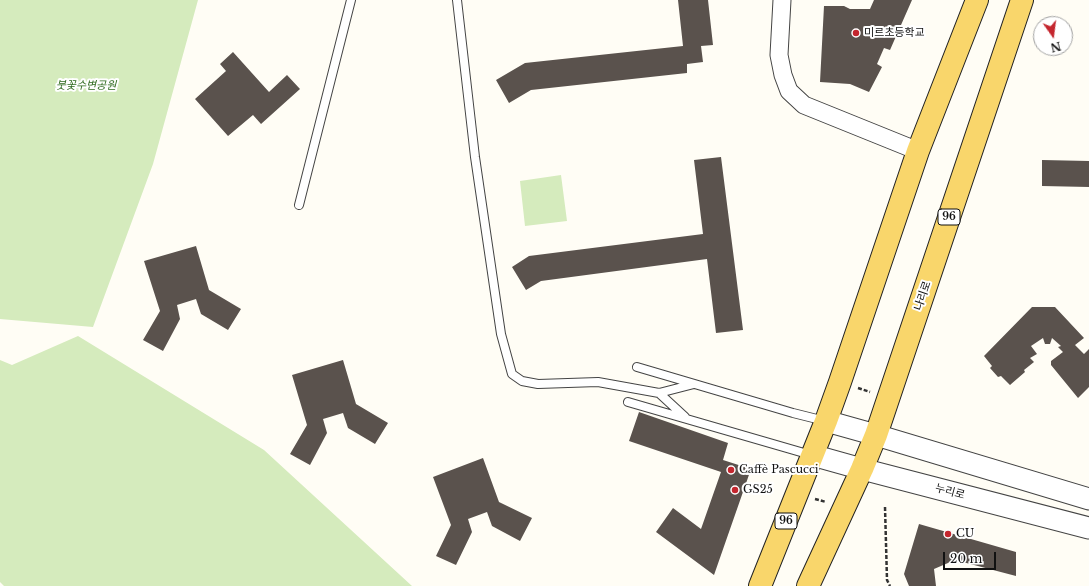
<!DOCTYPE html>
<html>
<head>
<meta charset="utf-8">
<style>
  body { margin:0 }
  #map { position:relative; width:1089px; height:586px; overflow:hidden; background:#fffdf5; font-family:"Libre Baskerville",serif }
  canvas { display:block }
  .north { position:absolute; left:1033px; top:16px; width:40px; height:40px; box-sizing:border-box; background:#fff; border:1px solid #a0a0a0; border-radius:50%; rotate:166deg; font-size:11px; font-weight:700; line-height:16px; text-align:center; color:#111 }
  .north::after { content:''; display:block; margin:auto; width:14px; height:18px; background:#c4262e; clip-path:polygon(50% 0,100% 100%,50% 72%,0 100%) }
  .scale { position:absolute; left:943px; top:552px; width:53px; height:18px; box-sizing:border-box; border:2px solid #111; border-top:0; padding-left:5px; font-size:12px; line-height:14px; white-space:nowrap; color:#111; -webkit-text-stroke:3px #fff; paint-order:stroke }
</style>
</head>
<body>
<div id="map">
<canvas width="1089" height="586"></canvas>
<div class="north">N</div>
<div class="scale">20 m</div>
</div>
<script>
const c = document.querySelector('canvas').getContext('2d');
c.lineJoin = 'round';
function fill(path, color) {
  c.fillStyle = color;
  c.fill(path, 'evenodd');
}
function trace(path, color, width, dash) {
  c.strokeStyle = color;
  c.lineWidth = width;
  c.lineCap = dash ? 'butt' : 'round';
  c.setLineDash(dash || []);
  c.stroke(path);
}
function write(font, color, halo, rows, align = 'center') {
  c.font = font + ' "Libre Baskerville","Noto Sans KR",serif';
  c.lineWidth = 4;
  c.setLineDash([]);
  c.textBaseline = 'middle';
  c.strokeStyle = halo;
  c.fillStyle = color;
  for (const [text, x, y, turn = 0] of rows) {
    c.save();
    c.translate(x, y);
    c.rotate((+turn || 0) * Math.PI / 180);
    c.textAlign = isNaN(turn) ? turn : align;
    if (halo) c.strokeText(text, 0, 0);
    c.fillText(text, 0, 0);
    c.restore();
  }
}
fill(new Path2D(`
  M0 0H198L153 164 93 327 0 319Z
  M561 175 567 221 525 226 520 181Z
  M78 336 264 450 412 586H4L0 582V360L12 365Z`), '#d5ebbd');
fill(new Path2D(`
  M678 0H708L713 45 701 46 703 62 687 64V73L531 90 509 103 496 80 525 63 683 46Z
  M874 0H912L890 50 884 48 877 64 882 67 869 92 850 84 820 82 824 6H844L850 9H870Z
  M233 52 269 92 287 75 300 89 261 124 253 115 228 136 195 99 226 71 220 64Z
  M721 157 743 330 716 333 707 259 541 281 526 290 512 267 529 256 703 234 694 160Z
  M1042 160 1089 161V187L1042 186Z
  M196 246 209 290 241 309 228 330 201 314 196 299 177 305 180 319 163 351 143 340 160 311 144 261Z
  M1032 307H1055L1084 338 1075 345 1084 354 1089 349V387L1078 398 1051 365V361L1063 352 1058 347 1061 346 1052 338 1050 344H1045L1043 338 1031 346 1037 354 1030 358 1034 362 1024 370 1025 372 1010 385 1001 376 998 377 990 368 992 366 984 356Z
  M343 360 356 404 388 423 375 444 348 428 343 413 323 419 327 433 310 465 290 454 307 425 292 375Z
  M639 412 728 443 723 460 751 469 714 575 656 532 673 508 701 529 721 472 629 441Z
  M483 458 499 502 532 518 520 541 492 526 487 512 468 519 472 532 456 565 436 556 451 525 433 477Z
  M919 524 1016 552V576L955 560 934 569 936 586H909L904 574Z`), '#5a524d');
const service = new Path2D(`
  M457 0 475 157 501 334 512 374 522 381 538 384 598 382 659 393 694 384
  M299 205 351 0
  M637 367 793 413 825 421
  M659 393 685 417
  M628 402 811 455`);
const minor = new Path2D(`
  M782 0 779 55 783 75 789 91 804 105 918 151`);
const tertiary = new Path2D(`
  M826 421 876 435 1089 499
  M812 455 862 469 1089 528`);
const primary = new Path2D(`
  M760 586 826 421 840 382 918 151 977 0
  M808 586 862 469 876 435 1022 0`);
trace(service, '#444', 10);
trace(minor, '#444', 19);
trace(tertiary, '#444', 23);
trace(primary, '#222', 24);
trace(new Path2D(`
  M858 388 870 392
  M815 499 826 502
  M885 507 887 580 890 586`), '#333', 2.5, [4, 2]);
trace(service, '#fff', 8);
trace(minor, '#fff', 17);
trace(tertiary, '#fff', 21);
trace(primary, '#f9d66b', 22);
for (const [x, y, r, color] of [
  [856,33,4,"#c4262e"],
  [731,470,4,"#c4262e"],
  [735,490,4,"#c4262e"],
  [948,534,4,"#c4262e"]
]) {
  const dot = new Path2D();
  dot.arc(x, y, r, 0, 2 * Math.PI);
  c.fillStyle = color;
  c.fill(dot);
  trace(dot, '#fff', 1.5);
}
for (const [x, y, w] of [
  [949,217,22],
  [786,521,22]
]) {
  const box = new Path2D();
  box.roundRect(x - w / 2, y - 8, w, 16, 3);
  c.fillStyle = '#fff';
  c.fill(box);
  trace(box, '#111', 1);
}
write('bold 10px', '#111', null, [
  ["96",949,217],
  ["96",786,521]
]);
write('11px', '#111', '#fff', [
  ["미르초등학교",864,33],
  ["Caffè Pascucci",739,470],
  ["GS25",743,490],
  ["CU",956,534]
], 'left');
write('italic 11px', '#2f6b1f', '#fff', [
  ["붓꽃수변공원",86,86]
]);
write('11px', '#111', '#fff', [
  ["나리로",923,296,-71],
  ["누리로",950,492,15]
]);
</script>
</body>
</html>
